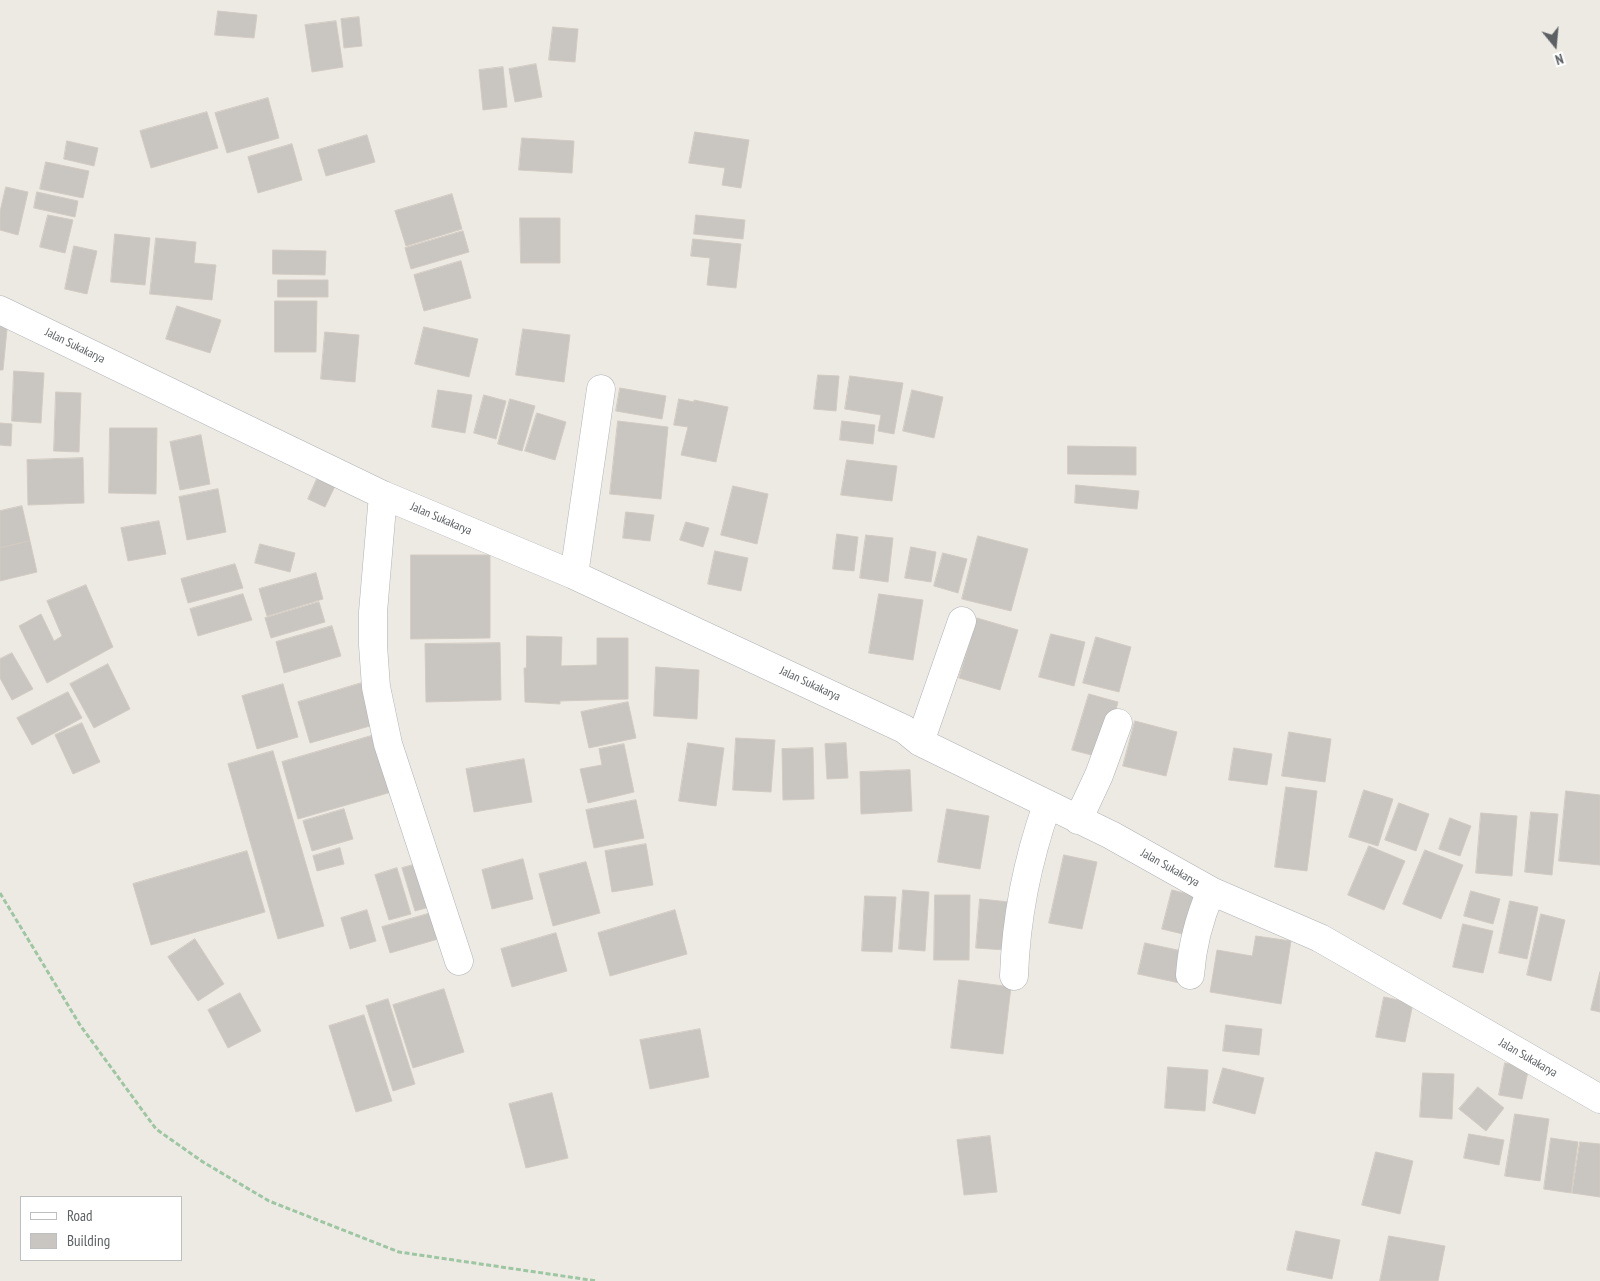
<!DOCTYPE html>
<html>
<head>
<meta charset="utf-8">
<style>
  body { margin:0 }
  #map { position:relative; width:1600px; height:1281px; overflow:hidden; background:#edeae4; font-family:"PT Sans Narrow",sans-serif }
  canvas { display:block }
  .legend { position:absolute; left:20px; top:1196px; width:162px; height:65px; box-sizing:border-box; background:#fff; border:1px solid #bebfc1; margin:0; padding:6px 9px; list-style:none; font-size:15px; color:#5c6063 }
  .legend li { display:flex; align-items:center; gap:10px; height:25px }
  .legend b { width:25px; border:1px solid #bebfc1 }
  .north { position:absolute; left:1530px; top:20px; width:50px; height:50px; -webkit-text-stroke:4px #fff; paint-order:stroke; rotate:163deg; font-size:14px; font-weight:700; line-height:20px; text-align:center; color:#5c6063 }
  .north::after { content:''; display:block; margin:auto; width:18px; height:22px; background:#5c6063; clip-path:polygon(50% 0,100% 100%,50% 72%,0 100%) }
</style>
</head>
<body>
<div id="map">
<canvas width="1600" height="1281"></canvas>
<ul class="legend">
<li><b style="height:6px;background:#fff"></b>Road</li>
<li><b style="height:14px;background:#c9c5c0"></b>Building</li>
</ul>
<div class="north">N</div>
</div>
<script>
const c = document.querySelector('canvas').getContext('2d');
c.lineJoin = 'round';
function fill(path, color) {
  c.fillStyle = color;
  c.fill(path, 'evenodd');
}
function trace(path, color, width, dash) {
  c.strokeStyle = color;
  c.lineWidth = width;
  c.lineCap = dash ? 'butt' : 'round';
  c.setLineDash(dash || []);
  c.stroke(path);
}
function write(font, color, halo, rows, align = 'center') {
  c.font = font + ' "PT Sans Narrow",sans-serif';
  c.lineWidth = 5;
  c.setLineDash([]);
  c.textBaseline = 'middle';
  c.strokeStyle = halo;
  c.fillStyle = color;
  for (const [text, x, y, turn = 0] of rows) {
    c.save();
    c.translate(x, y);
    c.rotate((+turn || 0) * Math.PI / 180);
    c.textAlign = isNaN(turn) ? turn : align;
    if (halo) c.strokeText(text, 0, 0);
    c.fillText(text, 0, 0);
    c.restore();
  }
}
const building = new Path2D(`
  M218 11 257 15 254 38 215 35Z
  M359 17 362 46 344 48 341 19Z
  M336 21 343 67 312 72 305 25Z
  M553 27 578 29 575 62 549 60Z
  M536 64 542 97 515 102 509 69Z
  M503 67 507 107 483 110 479 70Z
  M268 98 279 138 227 153 215 113Z
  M207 112 218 148 151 168 140 131Z
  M695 132 749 140 741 188 722 185 725 168 689 163Z
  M367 135 375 162 326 176 318 150Z
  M522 138 574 141 572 173 519 170Z
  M67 141 98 148 94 166 64 159Z
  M292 144 302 180 258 193 248 157Z
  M46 162 89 171 83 198 40 189Z
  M6 187 28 192 18 235 0 230V212Z
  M37 192 78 201 75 217 34 208Z
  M452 194 462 229 406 246 395 211Z
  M48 215 73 220 65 253 40 247Z
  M696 215 745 220 743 239 694 234Z
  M520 218H560V263H521Z
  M463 231 469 252 411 269 405 248Z
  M115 234 150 238 145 285 111 282Z
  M156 238 196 242 194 263 216 265 212 300 150 294Z
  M693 239 741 244 736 288 707 285 710 258 691 256Z
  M74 246 97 251 87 294 65 289Z
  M273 250 326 251 325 275 273 274Z
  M461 261 471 298 424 311 414 275Z
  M278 280H328V297H278Z
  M275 301H317L316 352H275Z
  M177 306 221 320 210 353 166 339Z
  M0 318 8 319 3 370H0Z
  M424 327 478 339 469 377 415 364Z
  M523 329 570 335 564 382 516 375Z
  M325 332 359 335 355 382 321 379Z
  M14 371 44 373 41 423 12 421Z
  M818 375 839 376 836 411 814 409Z
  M850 376 903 383 894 434 878 431 881 415 845 409Z
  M620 388 666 396 662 419 616 411Z
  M438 390 472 395 465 433 432 427Z
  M912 390 943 397 934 438 903 431Z
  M56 392 81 393 79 452 54 451Z
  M484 395 506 401 496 439 474 433Z
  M510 399 535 406 522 451 498 444Z
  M679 399 694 402V400L728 407 716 462 681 455 688 427 674 425Z
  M537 413 566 422 555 460 525 451Z
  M618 421 668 427 661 499 610 494Z
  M842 421 875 425 873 444 840 440Z
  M0 423 12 424 11 446 0 445Z
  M110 428H157L156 494 109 493Z
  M201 435 210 484 180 490 170 442Z
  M1068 446 1136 447V475L1068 474Z
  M83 458 84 503 28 505 27 460Z
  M847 460 897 466 892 501 841 495Z
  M320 472 338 480 325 507 308 499Z
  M1076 485 1139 491 1137 509 1075 503Z
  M733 486 768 494 757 544 721 535Z
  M218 489 226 532 187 540 179 497Z
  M22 506 30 541 0 548V511Z
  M626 512 654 515 650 541 623 538Z
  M159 521 166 554 128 561 121 528Z
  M686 522 709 528 703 547 680 540Z
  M837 534 858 537 854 571 833 569Z
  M866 535 893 538 888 582 860 578Z
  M978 536 1028 549 1011 611 962 599Z
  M30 541 37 572 0 581V548Z
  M260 544 295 553 290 572 255 563Z
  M911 547 936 552 931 582 905 578Z
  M715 551 748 558 741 591 708 584Z
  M943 553 967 559 958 593 934 586Z
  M411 555H490V638L411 639Z
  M235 564 243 588 188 603 181 579Z
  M316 573 323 599 267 616 259 589Z
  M86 585 113 647 47 683 19 626 41 614 54 641 62 636 47 601Z
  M243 594 252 620 198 636 190 609Z
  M879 594 923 600 913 660 869 653Z
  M319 602 325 622 271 638 265 618Z
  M977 618 1018 630 1000 690 959 678Z
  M332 626 341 656 284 673 276 642Z
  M1051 634 1085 642 1074 686 1039 677Z
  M527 636 562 637 561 666 597 665V638H628V699L560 701V704L525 702 524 668H526Z
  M1096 637 1131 647 1119 692 1083 683Z
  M500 643 501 700 426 702 425 644Z
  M12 653 33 689 12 700 0 678V659Z
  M108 664 130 709 94 728 70 684Z
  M656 667 699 670 697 719 654 716Z
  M365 682 377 724 310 743 298 702Z
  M283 684 298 737 257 749 242 696Z
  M68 692 82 718 32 745 17 718Z
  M1089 694 1118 702 1103 758 1072 750Z
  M628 702 636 738 589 748 581 712Z
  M1135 721 1177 732 1166 776 1123 766Z
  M82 723 100 762 73 774 55 735Z
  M1289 732 1331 739 1325 782 1282 776Z
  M378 734 395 791 298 819 282 762Z
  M736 738 775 740 771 792 733 790Z
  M688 743 724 748 716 806 679 801Z
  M846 743 848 778 827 779 825 744Z
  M624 744 634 792 588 803 580 769 602 765 599 749Z
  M813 748 814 799 783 800 782 749Z
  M1234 748 1272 754 1267 785 1229 780Z
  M273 751 324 926 278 939 228 764Z
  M524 759 532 802 474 812 466 769Z
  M910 770 912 811 861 814 860 772Z
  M1286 787 1317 791 1307 871 1275 867Z
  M1364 790 1393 799 1378 846 1349 837Z
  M1566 791 1600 795V865L1559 861Z
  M636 800 644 838 594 848 586 810Z
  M1399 803 1429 814 1416 851 1385 840Z
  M344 809 353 839 312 851 303 821Z
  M947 809 989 816 980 869 938 862Z
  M1531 812 1558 814 1552 875 1525 872Z
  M1481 813 1517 816 1512 876 1476 873Z
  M1450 818 1471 826 1460 856 1439 849Z
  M646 844 653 885 612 892 605 851Z
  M1369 846 1405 861 1384 910 1348 895Z
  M340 848 344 864 317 871 313 856Z
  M1425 850 1463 865 1441 919 1403 904Z
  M247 851 265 912 151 945 133 884Z
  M1064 855 1097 862 1082 929 1049 923Z
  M523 859 533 899 492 909 482 870Z
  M424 862 437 905 415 911 402 868Z
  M586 862 600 913 553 926 539 874Z
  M397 868 411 914 389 920 375 875Z
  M903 890 929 892 925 951 899 949Z
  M1172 890 1201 897 1191 936 1162 929Z
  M1471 891 1500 899 1493 924 1464 916Z
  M935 895H970L969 960H934Z
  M865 896 896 897 892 952 862 951Z
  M980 899 1010 902 1005 950 976 948Z
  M1510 901 1538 907 1527 959 1499 953Z
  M367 910 376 941 350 949 341 918Z
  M675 910 687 954 610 976 598 933Z
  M438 911 445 937 390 953 382 927Z
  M1541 914 1565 920 1551 981 1527 975Z
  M1463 924 1493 931 1483 973 1453 967Z
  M556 933 567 971 512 987 501 949Z
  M1256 936 1291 941 1281 1004 1210 992 1217 950 1252 956Z
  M195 939 224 984 198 1001 168 957Z
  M1145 943 1191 953 1184 984 1138 974Z
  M1600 972V1012L1591 1010Z
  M959 980 1011 987 1003 1054 951 1048Z
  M444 989 464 1052 413 1068 393 1005Z
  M240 993 261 1031 228 1048 208 1010Z
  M1384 997 1413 1003 1405 1042 1376 1037Z
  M388 999 415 1084 393 1091 366 1006Z
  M364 1015 392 1101 356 1112 329 1026Z
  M1226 1025 1262 1029 1259 1055 1223 1051Z
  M700 1029 709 1077 650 1089 640 1040Z
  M1505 1063 1529 1067 1522 1099 1499 1095Z
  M1168 1067 1208 1070 1205 1111 1165 1108Z
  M1223 1068 1264 1078 1255 1114 1213 1103Z
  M1423 1073 1454 1074 1452 1119 1420 1117Z
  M1478 1087 1504 1108 1486 1131 1459 1109Z
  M552 1093 568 1158 526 1168 509 1104Z
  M1515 1114 1549 1119 1540 1181 1505 1176Z
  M1469 1134 1504 1140 1499 1165 1464 1158Z
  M990 1136 997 1192 964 1195 957 1140Z
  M1551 1138 1578 1142 1571 1193 1544 1189Z
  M1580 1142 1600 1144V1197L1572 1193Z
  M1376 1152 1413 1161 1400 1214 1362 1205Z
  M1296 1231 1340 1240 1332 1279 1287 1270Z
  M1389 1236 1445 1246 1438 1281H1380Z`);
fill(building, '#c9c5c0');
trace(building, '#d2cbc2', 1);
const minor = new Path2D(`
  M0 310 383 495 574 575 904 729 920 742 1111 835 1211 891 1320 938 1600 1099
  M383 495 373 612V645L376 687 388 744 459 961
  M574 575 601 389
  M920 742 962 621
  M1078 820 1099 775 1118 723
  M1190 975C1192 945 1199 919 1211 891
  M1014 976C1016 918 1028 859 1047 805`);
trace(minor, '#afb2b5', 29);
trace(new Path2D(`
  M0 893 80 1025 156 1129 203 1162 269 1201 399 1252 597 1281`), '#9dc6a2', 3, [5, 2.5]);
trace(minor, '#fff', 28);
write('12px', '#5c6063', '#fff', [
  ["Jalan Sukakarya",75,346,26],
  ["Jalan Sukakarya",441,519,23],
  ["Jalan Sukakarya",810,684,25],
  ["Jalan Sukakarya",1170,868,29],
  ["Jalan Sukakarya",1528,1058,30]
]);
</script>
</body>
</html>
